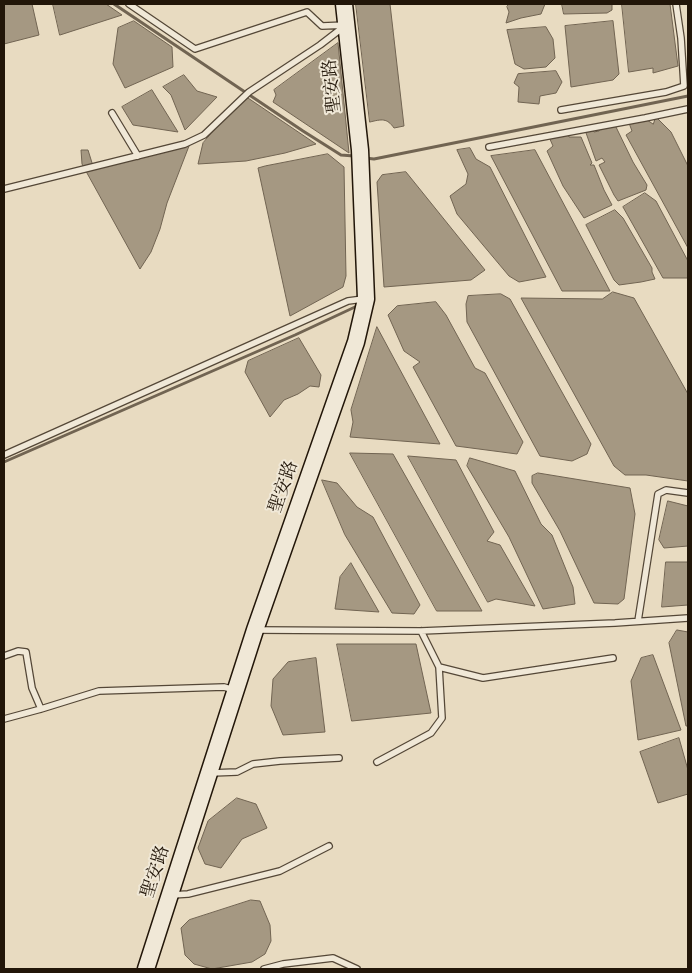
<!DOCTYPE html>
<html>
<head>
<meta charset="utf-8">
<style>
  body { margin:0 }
  #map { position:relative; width:692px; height:973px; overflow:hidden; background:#e8dbc1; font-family:"IM FELL French Canon",serif }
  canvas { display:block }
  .frame { position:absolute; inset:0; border:5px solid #221609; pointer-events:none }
</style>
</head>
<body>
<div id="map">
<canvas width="692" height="973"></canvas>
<div class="frame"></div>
</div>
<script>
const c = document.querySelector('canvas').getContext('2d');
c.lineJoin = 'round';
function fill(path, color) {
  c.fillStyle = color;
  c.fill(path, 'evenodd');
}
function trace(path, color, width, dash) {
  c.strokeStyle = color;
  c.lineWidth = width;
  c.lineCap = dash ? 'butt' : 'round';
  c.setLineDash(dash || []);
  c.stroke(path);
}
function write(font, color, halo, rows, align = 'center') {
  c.font = font + ' "IM FELL French Canon","Noto Serif TC",serif';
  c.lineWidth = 4;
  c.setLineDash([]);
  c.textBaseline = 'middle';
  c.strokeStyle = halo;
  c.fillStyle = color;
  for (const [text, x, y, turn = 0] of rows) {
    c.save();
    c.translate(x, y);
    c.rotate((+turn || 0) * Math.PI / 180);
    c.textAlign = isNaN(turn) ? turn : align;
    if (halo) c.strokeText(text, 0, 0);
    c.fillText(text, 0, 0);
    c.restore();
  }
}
const water = new Path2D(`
  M4 4H32L39 35 4 44Z
  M53 4H106L122 15 60 35Z
  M356 4H390L404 126 394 128C387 118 382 119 370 122Z
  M509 4H545L541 14 521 18 506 23 509 12 507 7Z
  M562 4H612V10L607 13 564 14Z
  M622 4H670L678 66 653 73V68L629 72Z
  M134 21 172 47 173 67 125 88 113 64 118 28Z
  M613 21 619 74 613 80 571 87 565 26Z
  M546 27 553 39 555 58 546 67 524 69 515 64 507 30Z
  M338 43 349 153 273 102 276 95 274 90Z
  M556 71 562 82 556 93 540 96 539 104 518 102 519 87 514 83 518 74Z
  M184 75 197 91 217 97 185 130 171 95 163 87Z
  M152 90 178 132 133 125 122 107Z
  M245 96 316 144 285 153 246 161 198 164 203 143Z
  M656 117 671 132 688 166V248L626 135 632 131 629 123 647 120 653 124Z
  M615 125 633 162 647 185 646 190 618 201 614 195 599 165 605 162 602 158 596 161 585 130 592 129 594 132 599 131 600 128Z
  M568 134 569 137H581L592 163 590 165H594L604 190 612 205 584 218 563 186 547 151 553 146 549 137Z
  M189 146 167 203 160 229 151 252 140 269 82 164 81 150H88L93 166Z
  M470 148 476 159 490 167 546 277 519 282 509 276 457 214 450 196 466 184 468 174 457 150Z
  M535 150 610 291H562L491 156Z
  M328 154 344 167 346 276 343 287 290 316 258 168 265 166Z
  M406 172 485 270 471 280 384 287 377 182 382 175Z
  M645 193 656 201 688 261V278H663L623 207Z
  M615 210 623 218 652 268V272L655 279 641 282 619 285 614 280 586 225Z
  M613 292 634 298 688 394V481L646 475H625L614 466 521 298 602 299Z
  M501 294 510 299 591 444 587 454 572 461 540 456 467 322 466 304 468 296Z
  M436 302 446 315 475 368 485 373 523 442 517 454 456 446 413 367 420 362 404 351 388 315 397 306Z
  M377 327 440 444 350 437 353 422 351 410Z
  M299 338 321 375 319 387 310 386 298 394 284 400 270 417 245 372 248 361Z
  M350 453 393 454 482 611H437Z
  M408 456 456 460 494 532 487 541 500 545 535 606 496 599 488 602Z
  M470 458 515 471 541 524 552 535 573 587 575 604 543 609 509 537 467 466Z
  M538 473 630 488 635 514 624 599 618 604 594 603 560 531 532 483V476Z
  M322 480 337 483 357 507 373 517 420 605 414 614 392 613 345 535Z
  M668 501 688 506V546L664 548 659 540Z
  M666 562H688V605L662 607Z
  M351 563 379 612 335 609 340 577Z
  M677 630 688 632V726H686L669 643Z
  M337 644H416L431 713 352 721Z
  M653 655 681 730 638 740 631 681 641 658Z
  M316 658 325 732 283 735 271 706 273 679 288 662Z
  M679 738 688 770V794L658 803 640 752Z
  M237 798 256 804 267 828 242 839 221 868 205 864 198 848 208 821Z
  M251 900 260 901 270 925 271 941 265 954 252 962 212 969 194 964 185 955 181 928 189 920Z`);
fill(water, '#a59882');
trace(water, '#716452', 1);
trace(new Path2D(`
  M114 4 303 131 341 155 354 156
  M365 158 374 159 688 96
  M4 462 295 335 355 307`), '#716452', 3);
const lane = new Path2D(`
  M561 110 666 92 684 86 681 38 676 4
  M112 113 138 156
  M489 147 645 118 688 109
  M4 189 185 144 204 135 249 92 320 45 346 25 322 26 307 12 195 49 129 4
  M4 455 348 301 363 299
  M638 621 658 494 666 490 688 493
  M257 630 421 631 615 623 688 618
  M4 656 18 651 26 652 32 688 41 709
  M439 667 483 678 613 658
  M4 719 41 709 99 691 224 687 234 690
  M377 762 431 733 442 718 439 667 421 631
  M211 773 237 772 253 764 280 761 339 758
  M172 895 188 894 280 871 329 846
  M264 969 283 964 333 958 357 969`);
const secondary = new Path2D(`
  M146 969 255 630 356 342 366 299 360 150 344 4`);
trace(lane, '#544737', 8);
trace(secondary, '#221609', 19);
trace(lane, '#f0e8d7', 5.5);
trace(secondary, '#f0e8d7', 16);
write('18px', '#221609', '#f0e8d7', [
  ["聖安路",333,86,-96],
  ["聖安路",284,487,-71],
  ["聖安路",156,872,-72]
]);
</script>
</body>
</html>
